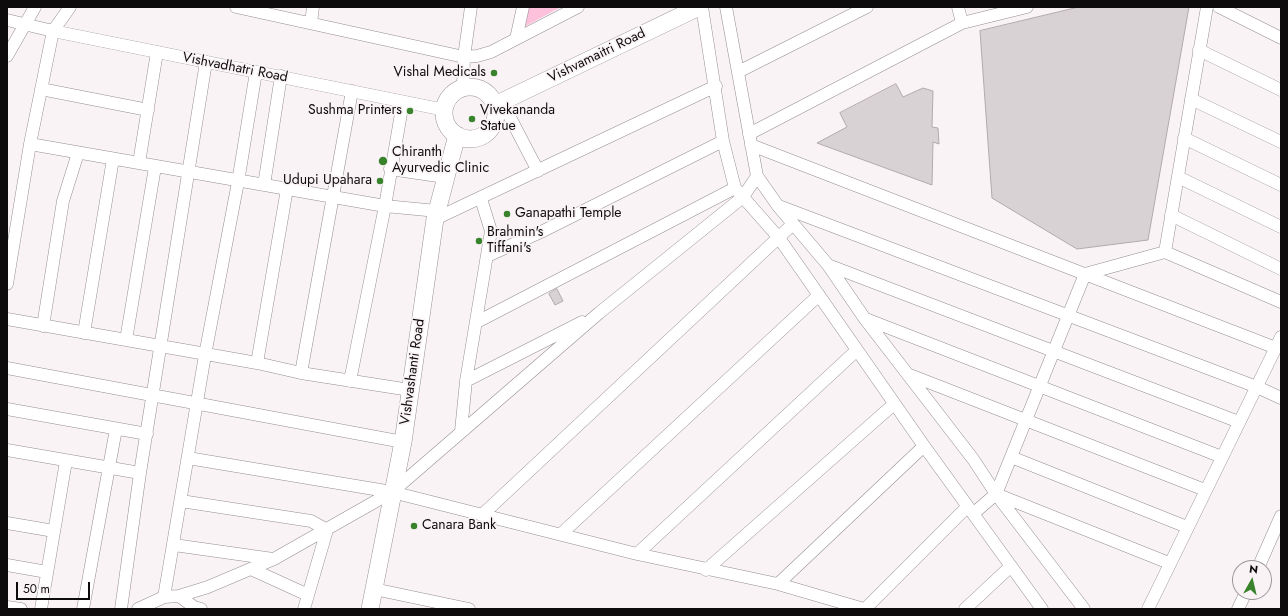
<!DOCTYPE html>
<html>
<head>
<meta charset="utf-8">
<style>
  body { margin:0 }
  #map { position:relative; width:1288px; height:616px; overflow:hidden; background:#faf3f6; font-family:Jost,sans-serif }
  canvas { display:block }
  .frame { position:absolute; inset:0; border:8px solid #0d0b0c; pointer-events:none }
  .north { position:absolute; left:1232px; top:560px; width:40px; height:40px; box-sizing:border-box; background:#faf3f6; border:1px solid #9b9698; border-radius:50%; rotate:8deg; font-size:11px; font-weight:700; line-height:16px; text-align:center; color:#0d0b0c }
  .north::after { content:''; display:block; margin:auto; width:14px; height:18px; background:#38832b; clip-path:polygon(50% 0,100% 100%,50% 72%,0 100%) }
  .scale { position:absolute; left:16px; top:582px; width:74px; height:18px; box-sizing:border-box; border:2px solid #0d0b0c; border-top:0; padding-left:5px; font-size:12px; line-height:14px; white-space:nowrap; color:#0d0b0c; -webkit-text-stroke:3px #faf3f6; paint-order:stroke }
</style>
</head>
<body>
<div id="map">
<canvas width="1288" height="616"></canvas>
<div class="frame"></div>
<div class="north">N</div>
<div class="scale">50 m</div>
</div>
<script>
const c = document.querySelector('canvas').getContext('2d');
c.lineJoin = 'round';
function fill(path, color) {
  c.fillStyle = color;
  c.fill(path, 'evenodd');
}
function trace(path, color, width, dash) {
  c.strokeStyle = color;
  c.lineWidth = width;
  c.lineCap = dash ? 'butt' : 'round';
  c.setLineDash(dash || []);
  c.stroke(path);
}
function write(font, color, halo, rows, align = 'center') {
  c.font = font + ' Jost,sans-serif';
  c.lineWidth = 3.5;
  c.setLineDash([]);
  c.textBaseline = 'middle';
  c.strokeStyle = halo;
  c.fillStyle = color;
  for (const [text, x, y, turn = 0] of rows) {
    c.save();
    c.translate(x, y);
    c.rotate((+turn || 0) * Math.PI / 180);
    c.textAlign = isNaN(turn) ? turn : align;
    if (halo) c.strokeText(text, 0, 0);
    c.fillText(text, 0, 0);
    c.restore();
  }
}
fill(new Path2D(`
  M527 7H561L522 28Z`), '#fec1dc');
const building = new Path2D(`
  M1079 7H1189L1148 240 1077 249 992 198 980 31Z
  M896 84 903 97 923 88 933 91 932 127 938 128 939 144 933 142 932 185 817 143 847 127 840 113Z
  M557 289 563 301 555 305 549 294Z`);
fill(building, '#d9d2d4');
trace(building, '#b1aaad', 1);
const street = new Path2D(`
  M236 7 464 57 477 56 491 52 578 7
  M702 7 723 141 735 188 779 238 924 446 1042 609
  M726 7 757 176 778 206 828 265 865 319 973 459 996 494 1084 609
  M958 7 962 23
  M1219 7 1281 38
  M7 20 53 31 445 110
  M311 23 313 7
  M516 39 523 7
  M1199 50 1281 90
  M7 56 35 7
  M738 72 867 7
  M463 88 464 57 471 7
  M41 89 148 110
  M1191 99 1281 142
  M502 102 538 171
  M749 134 962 23 1027 7
  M1184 138 1281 185
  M30 144 385 206 437 211
  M751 145 1276 348
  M139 163 157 52
  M390 169 445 177
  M1178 177 1281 227
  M264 185 281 76
  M779 206 1257 387 1281 398
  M1171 215 1281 269
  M435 219 716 86
  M1165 252 1207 7
  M487 256 543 231 723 141
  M828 265 1239 422
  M7 284 30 144 53 31 70 7
  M7 319 257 363 301 373 410 390
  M866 319 1222 457
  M477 322 735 188
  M43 326 63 201 78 153
  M84 333 113 159
  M126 340 155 167
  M257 363 287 189
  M7 368 403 442
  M301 373 352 91
  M910 375 1205 490
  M350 381 385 206 403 102
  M466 381 582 322
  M7 409 147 434
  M461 431 466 381 491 231 481 199
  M7 450 140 473
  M1011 457 1187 527
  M188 458 392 492 637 554 778 584 864 609
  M181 501 311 521 327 530 304 609
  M974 513 996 494
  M482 515 793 224
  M7 523 54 531
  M561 534 819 295
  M174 545 273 559
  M637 554 857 350
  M1169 563 996 494 1085 274 1165 252 1281 302
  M7 565 47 572
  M1258 568 1281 516
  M251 569 308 595
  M706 570 894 404
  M778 584 924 446
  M374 589 469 609
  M179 596 194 607 201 609
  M164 597 205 355 238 182 256 72
  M7 607 21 609
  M41 609 66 461
  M83 609 116 429
  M121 609 140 473 206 62
  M138 609 164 597 179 596 208 587 274 559 392 492 599 313 743 197 757 176
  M865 609 967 507
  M965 609 1011 566
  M1148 609 1281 337
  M1238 609 1246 592`);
const secondary = new Path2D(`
  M444 113a26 26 0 1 1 52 0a26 26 0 1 1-52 0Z
  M495 105 699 7
  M370 609 403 442 435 219 457 135`);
trace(street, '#958e91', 13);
trace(secondary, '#958e91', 18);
trace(street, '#fff', 12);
trace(secondary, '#fff', 17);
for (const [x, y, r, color] of [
  [494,73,4,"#38832b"],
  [410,111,4,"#38832b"],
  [472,119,4,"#38832b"],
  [383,161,5,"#38832b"],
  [380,181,4,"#38832b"],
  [507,214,4,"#38832b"],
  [479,241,4,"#38832b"],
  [414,526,4,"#38832b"]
]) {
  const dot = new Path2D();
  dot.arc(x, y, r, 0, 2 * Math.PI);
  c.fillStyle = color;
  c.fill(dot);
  trace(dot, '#faf3f6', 1.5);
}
write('14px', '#0d0b0c', '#faf3f6', [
  ["Vishvamaitri Road",597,56,-26],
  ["Vishvadhatri Road",235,68,11],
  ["Vishvashanti Road",413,372,-82]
]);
write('14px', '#0d0b0c', '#faf3f6', [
  ["Vishal Medicals",486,73,"right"],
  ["Sushma Printers",402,111,"right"],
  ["Vivekananda",480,111],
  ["Statue",480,127],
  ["Chiranth",392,153],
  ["Ayurvedic Clinic",392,169],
  ["Udupi Upahara",372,181,"right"],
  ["Ganapathi Temple",515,214],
  ["Brahmin's",487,233],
  ["Tiffani's",487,249],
  ["Canara Bank",422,526]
], 'left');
</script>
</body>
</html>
